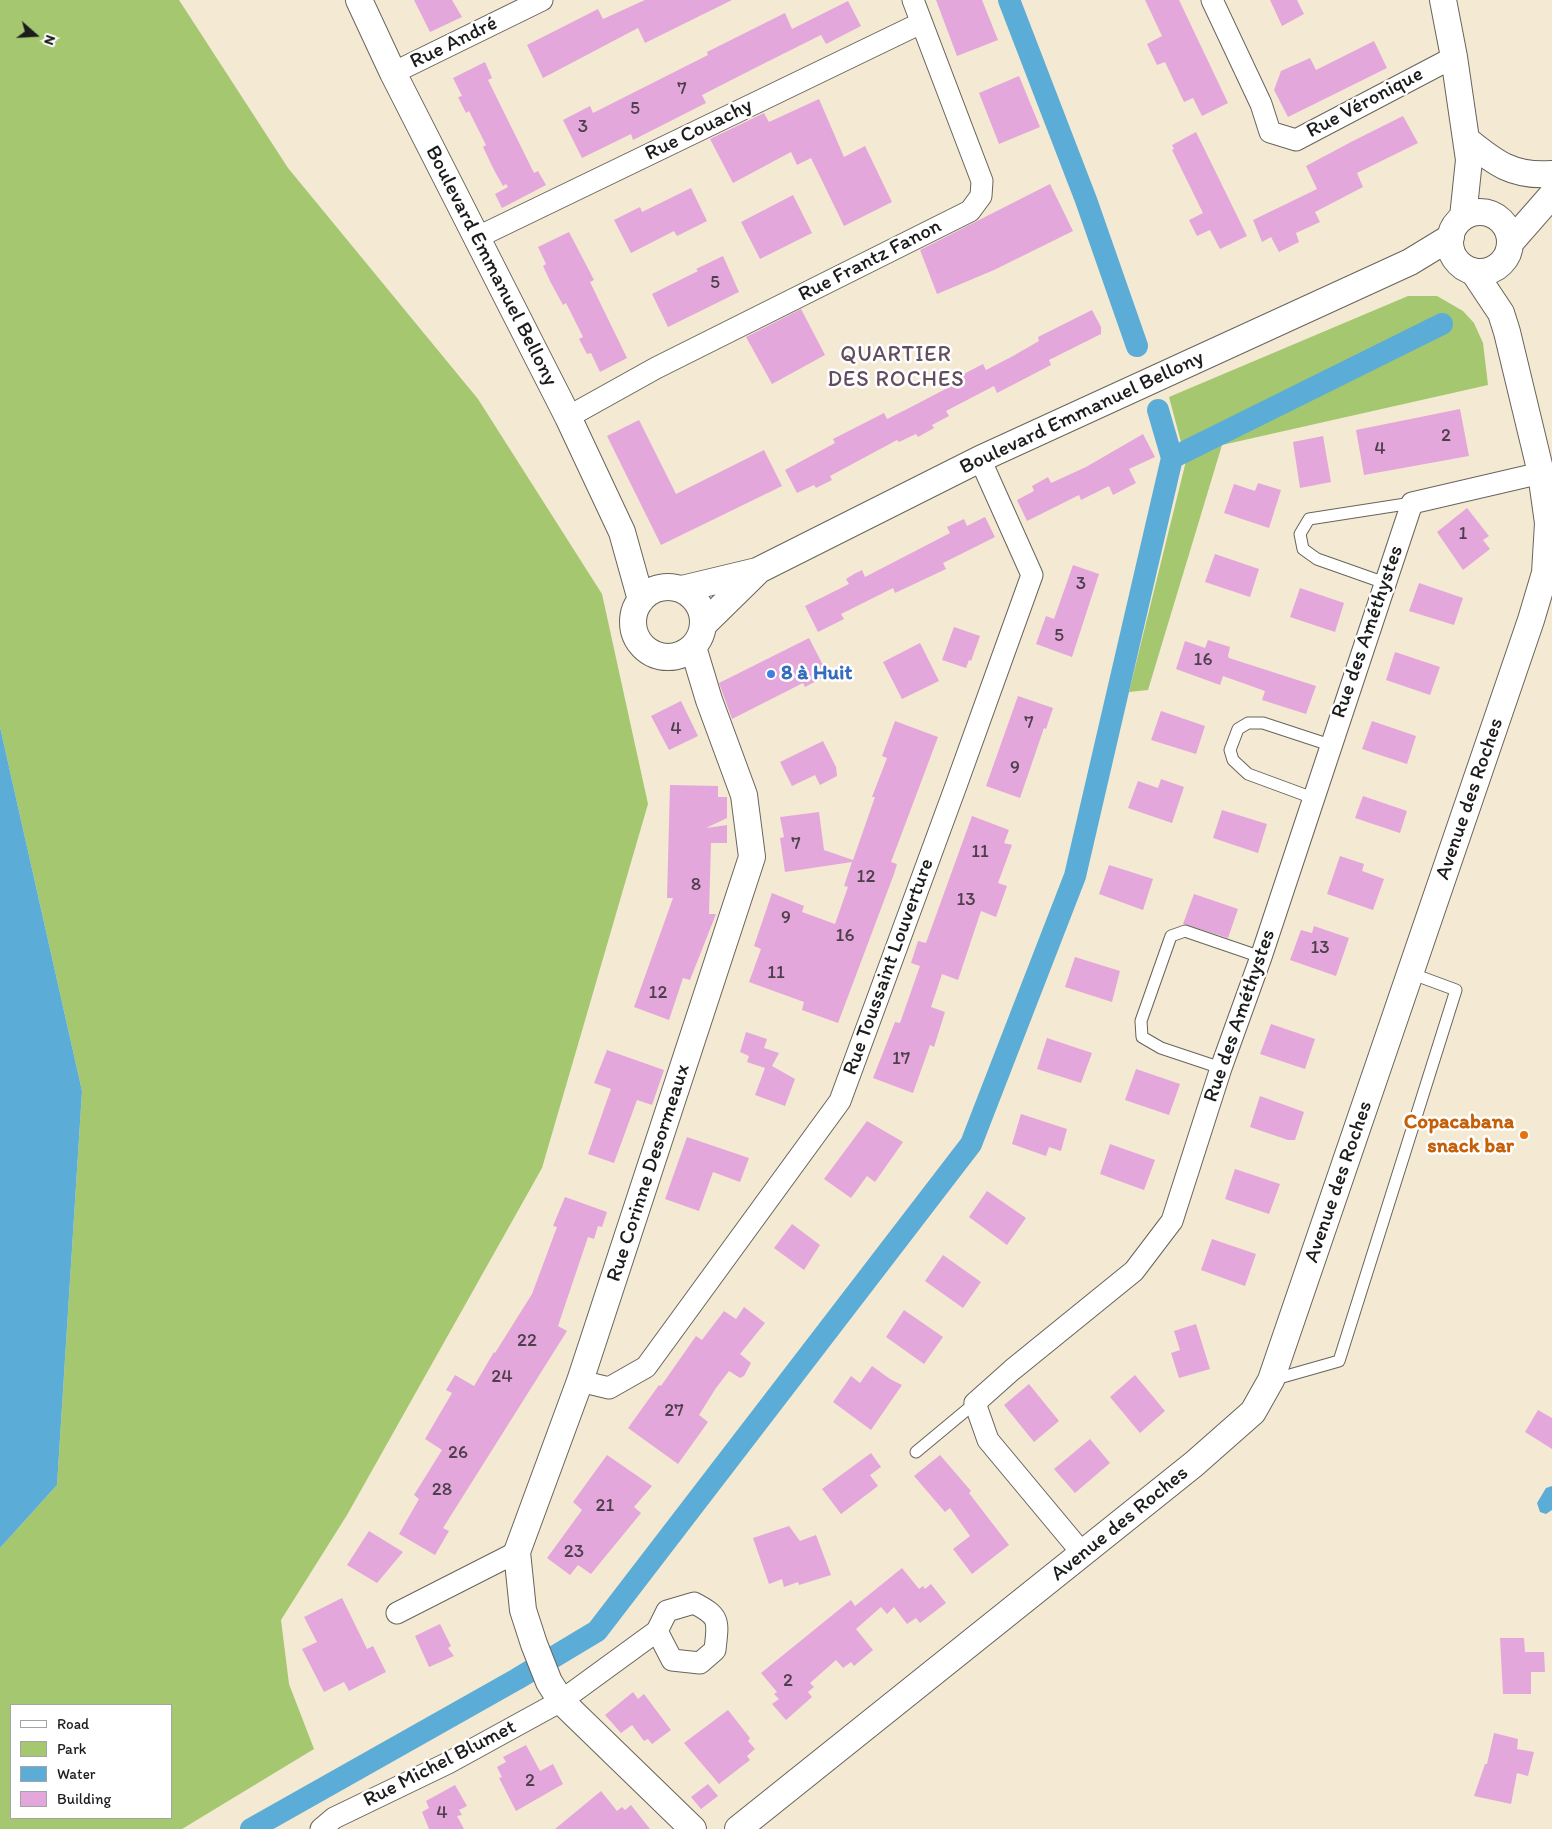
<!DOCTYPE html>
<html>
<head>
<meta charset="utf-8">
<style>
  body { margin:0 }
  #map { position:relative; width:1552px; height:1829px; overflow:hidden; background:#f4e9d2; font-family:Itim,sans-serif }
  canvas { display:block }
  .legend { position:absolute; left:10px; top:1704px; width:162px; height:115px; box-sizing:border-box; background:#fff; border:1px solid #a4a4a4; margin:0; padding:6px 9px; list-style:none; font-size:15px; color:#1c1c1c }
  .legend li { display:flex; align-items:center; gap:10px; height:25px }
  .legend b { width:25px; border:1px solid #a4a4a4 }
  .north { position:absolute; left:10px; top:10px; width:50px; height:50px; -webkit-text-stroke:4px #fff; paint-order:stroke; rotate:109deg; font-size:14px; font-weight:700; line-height:20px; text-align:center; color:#1c1c1c }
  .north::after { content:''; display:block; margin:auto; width:18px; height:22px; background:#1c1c1c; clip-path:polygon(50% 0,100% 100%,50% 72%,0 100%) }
</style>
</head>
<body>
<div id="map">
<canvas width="1552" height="1829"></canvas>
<ul class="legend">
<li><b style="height:6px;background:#fff"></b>Road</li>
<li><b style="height:14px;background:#a4c770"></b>Park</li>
<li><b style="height:14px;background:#5bacd6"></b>Water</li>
<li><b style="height:14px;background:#e4a7dc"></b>Building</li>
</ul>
<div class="north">N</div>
</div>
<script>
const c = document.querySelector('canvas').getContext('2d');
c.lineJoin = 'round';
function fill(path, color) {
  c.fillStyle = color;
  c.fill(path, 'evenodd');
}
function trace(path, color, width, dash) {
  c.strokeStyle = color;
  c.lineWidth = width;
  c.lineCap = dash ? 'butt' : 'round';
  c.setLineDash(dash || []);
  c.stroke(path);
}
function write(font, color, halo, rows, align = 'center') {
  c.font = font + ' Itim,sans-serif';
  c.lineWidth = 5;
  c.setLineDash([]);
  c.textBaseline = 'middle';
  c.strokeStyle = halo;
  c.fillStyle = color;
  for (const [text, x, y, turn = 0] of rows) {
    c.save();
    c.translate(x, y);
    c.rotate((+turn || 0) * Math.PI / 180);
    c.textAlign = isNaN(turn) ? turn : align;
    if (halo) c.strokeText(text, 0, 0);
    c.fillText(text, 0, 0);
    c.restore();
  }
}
fill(new Path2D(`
  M0 0H179L288 168 478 399 602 594 648 804 542 1168 347 1515 281 1620 289 1684 314 1749 182 1829H0V1548L57 1485 82 1091 0 727ZM11 1705H171V1818H11Z
  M1408 296H1437L1463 311 1474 323 1483 343 1488 385 1222 445 1148 690 1129 692 1186 461 1169 397Z`), '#a4c770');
fill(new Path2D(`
  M0 727 82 1091 57 1485 0 1548Z
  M1552 1486V1510L1546 1514 1540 1512 1537 1503 1546 1488Z`), '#5bacd6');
trace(new Path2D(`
  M1009 0 1086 200 1137 346
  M1172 458 1442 324
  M251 1829 517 1679 597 1631 971 1144 1075 876 1172 458 1158 410`), '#5bacd6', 22);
fill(new Path2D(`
  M414 0H452L462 17 430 32Z
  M645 0H732L645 43 638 28 543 78 527 45 598 9 603 19Z
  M936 0H982L998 40 957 56Z
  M1145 0H1179L1228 103 1202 116 1193 98 1184 102 1165 62 1157 65 1147 44 1162 36Z
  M1270 0H1297L1304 14 1282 26Z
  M848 1 861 26 826 44 821 35 753 69 702 95 706 103 633 140 631 134 582 158 563 120 590 106 593 113 708 55 707 52 785 13 792 29Z
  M1374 41 1387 68 1288 117 1274 90 1281 71 1310 58 1316 70Z
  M485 62 492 78 488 80 534 173 538 171 546 185 502 208 495 194 508 187 506 184 503 186 494 170 483 147 486 145 469 111 466 113 458 97 462 96 453 78Z
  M1019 76 1040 127 999 144 979 93Z
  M819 99 844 157 865 146 892 202 844 226 811 158 797 165 791 152 733 183 710 139 764 113 769 122Z
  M1403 116 1418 143 1357 173 1363 187 1315 212 1320 222 1296 233 1299 242 1279 252 1271 237 1262 242 1253 220 1317 189 1306 166 1351 142Z
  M1196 132 1247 236 1220 249 1210 230 1197 236 1189 220 1203 213 1172 150 1174 149 1172 145Z
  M1050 184 1073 231 994 270 937 294 920 250Z
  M691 188 707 221 677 236 674 231 631 253 614 220 640 207 642 212Z
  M793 195 812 233 760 259 741 222Z
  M569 232 594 280 590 282 627 358 600 372 591 353 587 354 579 339 583 337 566 303 563 305 551 283 543 266 546 264 538 247Z
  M723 256 739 292 668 327 652 294 698 271 696 269Z
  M801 309 825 355 772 384 746 337Z
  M1092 310 1101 327V334L1049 360 1051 365 997 393 994 386 946 411 949 416 932 425 934 428 918 437 916 434 899 442 897 440 830 476 832 480 816 488 814 485 797 493 785 470 835 443 833 439 884 413 887 419 913 406 959 382 956 378 983 364 986 370 1013 356 1039 341 1038 337Z
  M1460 409 1469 456 1364 475 1356 430Z
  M639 420 676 494 764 450 782 486 661 545 607 436Z
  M1143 434 1155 457 1129 469 1136 483 1113 495 1109 486 1081 500 1079 495 1027 521 1017 500 1034 491 1032 486 1048 477 1051 483 1086 467Z
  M1323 436 1331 482 1300 488 1293 442Z
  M1258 483 1281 490 1269 528 1224 513 1234 484 1255 491Z
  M1467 508 1489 536 1483 540 1490 549 1463 570 1437 532Z
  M985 517 995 537 943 563 946 569 895 593 893 588 841 614 844 619 818 632 805 606 849 584 846 579 854 574 862 570 865 577 950 533 947 527 964 519 967 526Z
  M1215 554 1259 569 1250 597 1205 582Z
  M1073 565 1099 574 1072 657 1036 644 1046 616 1054 619Z
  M1419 583 1463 598 1454 625 1409 611Z
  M1300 588 1344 603 1335 632 1290 617Z
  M954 627 980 636 971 661 969 660 966 668 942 660Z
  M809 638 828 675 805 687 803 683 732 719 719 683Z
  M1208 640 1230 647 1228 656 1229 658 1316 686 1306 714 1262 700 1265 691 1223 676 1220 685 1176 669 1185 641 1205 648Z
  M920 643 939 681 902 699 883 662Z
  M1395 652 1440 667 1430 695 1386 680Z
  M1018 696 1053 708 1046 729 1044 728 1020 798 986 786Z
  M681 701 698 736 669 750 651 716Z
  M1161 711 1205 726 1196 754 1151 740Z
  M895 721 938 737 891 862 897 864 894 874 838 1023 802 1010 804 1002 749 982 761 949 754 946 772 893 804 906 802 912 835 924 848 887 844 886 852 862 785 872 780 838 784 837 780 817 819 812 824 850 853 860 875 797H872L887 758 882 756Z
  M1372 721 1416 736 1407 764 1362 749Z
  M823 741 836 767 837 776 820 785 815 775 792 786 780 762Z
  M1161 779 1184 787 1172 823 1128 808 1138 781 1158 788Z
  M670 785 718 786V797H727V818L706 828 727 825V843H711L709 914H716L690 980 683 978 669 1020 634 1007 673 898H667Z
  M1363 796 1407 811 1400 833 1355 818Z
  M1222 810 1267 824 1258 853 1213 838Z
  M972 816 1009 830 1004 843 1012 845 998 883 1007 886 996 917 981 911 958 980 942 974 931 1007 945 1012 934 1047 930 1045 913 1093 873 1078 895 1022 900 1023 920 966 911 963 918 941 926 943Z
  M1340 856 1364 864 1362 871 1384 879 1373 910 1327 894Z
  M1109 865 1153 879 1143 910 1099 894Z
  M1194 894 1238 909 1228 938 1183 924Z
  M1314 926 1349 938 1336 976 1290 960 1301 930 1312 933Z
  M1075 957 1120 971 1112 1002 1065 987Z
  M1271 1024 1315 1039 1305 1069 1260 1054Z
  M746 1032 767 1039 764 1048 779 1053 772 1066 795 1079 785 1106 755 1095 765 1068 747 1062 749 1056 740 1052Z
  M1047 1038 1092 1053 1081 1083 1037 1069Z
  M607 1050 664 1070 652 1105 637 1100 614 1163 588 1154 611 1089 594 1083Z
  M1136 1069 1180 1084 1169 1115 1125 1100Z
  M1260 1096 1304 1112 1295 1140H1288L1250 1127Z
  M1021 1114 1067 1129 1061 1151 1049 1147 1046 1156 1012 1144Z
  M867 1121 903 1142 875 1182 867 1176 851 1198 824 1179Z
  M687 1137 749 1158 740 1182 713 1172 699 1211 665 1199Z
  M1110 1144 1155 1160 1144 1190 1100 1174Z
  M1235 1169 1280 1184 1269 1214 1225 1199Z
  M987 1191 1026 1218 1007 1245 969 1217Z
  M565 1197 607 1212 602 1227 598 1226 594 1239 588 1237 558 1326 567 1331 443 1528 449 1531 435 1555 399 1534 419 1499 414 1495 442 1450 425 1439 452 1393 446 1390 455 1375 474 1386 494 1352 495 1353 532 1294 557 1227 553 1226Z
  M792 1224 820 1245 804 1270 774 1248Z
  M1212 1239 1256 1254 1245 1286 1201 1270Z
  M943 1255 981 1282 963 1308 925 1281Z
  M744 1307 765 1323 740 1354 751 1363 744 1376 740 1378 729 1371 716 1388 699 1415 708 1422 678 1464 628 1428 659 1385 661 1386 696 1336 702 1340 724 1311 736 1319Z
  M904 1310 943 1337 924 1364 886 1337Z
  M1196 1324 1210 1369 1179 1378 1171 1353 1180 1350 1174 1331Z
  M872 1366 890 1379 902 1385 871 1430 833 1402 851 1376 860 1383Z
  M1135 1375 1165 1411 1140 1433 1110 1397Z
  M1029 1384 1059 1421 1034 1442 1004 1405Z
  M1538 1410 1552 1418V1449L1525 1432Z
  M1090 1439 1110 1463 1075 1493 1054 1469Z
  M871 1453 881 1467 870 1475 878 1486 841 1514 822 1489Z
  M607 1455 652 1486 634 1507 641 1513 591 1574 578 1565 570 1575 547 1558 582 1510 573 1502Z
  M940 1455 971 1491 969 1493 1009 1545 972 1574 953 1549 970 1536 950 1508 945 1512 914 1476Z
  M789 1526 800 1541 816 1535 831 1575 799 1585 798 1582 784 1587 782 1579 769 1584 753 1538Z
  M369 1531 403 1552 377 1583 347 1565Z
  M902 1568 919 1589 923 1586 925 1589 931 1584 946 1603 920 1623 916 1618 907 1624 894 1607 887 1614 881 1607 856 1629 873 1650 854 1666 851 1662 843 1668 836 1660 810 1683 814 1687 808 1692 812 1697 786 1720 772 1704 779 1699 774 1694 777 1692 761 1673 851 1600 855 1606Z
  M342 1598 367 1649 373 1646 386 1672 349 1691 344 1682 324 1692 302 1649 317 1642 304 1617Z
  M440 1624 451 1646 448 1648 454 1656 429 1667 415 1636Z
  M1500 1638H1524L1525 1652H1544L1545 1672H1531V1694H1503Z
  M633 1692 638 1699 644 1694 671 1730 652 1744 648 1739 644 1741 632 1725 621 1733 605 1715Z
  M728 1710 750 1738 748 1741 755 1749 747 1756 750 1760 719 1784 684 1743Z
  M1494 1733 1518 1739 1517 1749 1534 1752 1528 1776 1517 1773 1511 1804 1474 1796 1485 1764H1487Z
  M526 1745 540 1771 553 1764 563 1784 516 1811 499 1778 502 1777 497 1767 506 1762 503 1757Z
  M708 1784 718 1796 701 1809 691 1797Z
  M455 1785 467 1806 459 1810 462 1815 457 1816 464 1829H429L422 1812 429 1808 426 1801Z
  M601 1791 617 1811 622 1807 625 1810 631 1805 650 1829H555Z`), '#e4a7dc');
const service = new Path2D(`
  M1385 583 1317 559 1303 549 1300 534 1309 519 1412 503
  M1313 798 1248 774 1233 760 1230 750 1238 729 1248 723H1263L1330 745
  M1221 1068 1161 1048 1142 1037 1141 1021 1171 936 1185 931 1261 957
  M1272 1380 1339 1361 1456 990 1410 973
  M916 1452 975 1403`);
const minor = new Path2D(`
  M1212 0 1261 104 1270 132 1296 140 1454 57
  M393 73 542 0
  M478 237 921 23
  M568 417 656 368 970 211 981 196 982 181 913 0
  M580 1381 609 1388 646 1367 840 1101 957 783 1032 575 980 459
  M1083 1554 988 1440 975 1403 1012 1370 1134 1271 1172 1221 1221 1068 1261 957 1412 503 1541 473
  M694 1603C721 1617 718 1621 715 1650L700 1663 672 1660 657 1631 667 1611Z
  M397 1613 517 1552
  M321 1829 334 1818 448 1763 561 1701 657 1631`);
const tertiary = new Path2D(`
  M359 0 393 73 568 417 622 532 641 600
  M1443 0 1454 57 1469 160 1463 217
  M1467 140C1495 163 1513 177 1552 174
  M1450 242a30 30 0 1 1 60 0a30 30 0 1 1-60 0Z
  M1510 243 1552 195
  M633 622a35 35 0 1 1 70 0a35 35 0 1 1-70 0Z
  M682 589 757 571 980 459 1410 262 1451 237
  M704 624 757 572
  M693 647 709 700 744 795 752 857 580 1381 517 1552 523 1610 534 1644 549 1682 561 1701 693 1829
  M738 1829 1194 1464 1253 1412 1271 1380 1531 620 1545 573 1548 523 1541 473 1507 332 1501 313 1473 271`);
trace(service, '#68645c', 13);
trace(minor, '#68645c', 23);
trace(tertiary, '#68645c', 28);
trace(service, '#fff', 11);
trace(minor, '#fff', 21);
trace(tertiary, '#fff', 26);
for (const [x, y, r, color] of [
  [771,674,5,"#3f7fe0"],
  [1524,1135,5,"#e8710a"]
]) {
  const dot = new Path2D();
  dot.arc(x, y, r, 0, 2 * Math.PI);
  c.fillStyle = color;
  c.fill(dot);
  trace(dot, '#fff', 2);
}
write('19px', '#4e3f4c', null, [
  ["7",682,89],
  ["5",635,109],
  ["3",583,127],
  ["5",715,283],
  ["2",1446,436],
  ["4",1380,449],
  ["1",1463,534],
  ["3",1081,584],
  ["5",1059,636],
  ["16",1203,660],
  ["7",1029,723],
  ["4",676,729],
  ["9",1015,768],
  ["7",796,844],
  ["11",980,852],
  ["12",866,877],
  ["8",696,885],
  ["13",966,900],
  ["9",786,918],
  ["16",845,936],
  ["13",1320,948],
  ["11",776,973],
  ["12",658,993],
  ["17",901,1059],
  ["22",527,1341],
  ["24",502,1377],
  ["27",674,1411],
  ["26",458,1453],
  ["28",442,1490],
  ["21",605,1506],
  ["23",574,1552],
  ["2",788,1681],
  ["2",530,1781],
  ["4",442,1813]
]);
write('21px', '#1c1c1c', '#fff', [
  ["Rue André",454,43,-26],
  ["Rue Véronique",1365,103,-28],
  ["Rue Couachy",699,130,-26],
  ["Rue Frantz Fanon",870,261,-27],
  ["Boulevard Emmanuel Bellony",491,266,63],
  ["Boulevard Emmanuel Bellony",1082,413,-25],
  ["Rue des Améthystes",1368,632,-71],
  ["Avenue des Roches",1470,799,-71],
  ["Rue Toussaint Louverture",889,967,-70],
  ["Rue des Améthystes",1240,1016,-71],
  ["Rue Corinne Desormeaux",649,1173,-72],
  ["Avenue des Roches",1339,1182,-71],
  ["Avenue des Roches",1120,1524,-39],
  ["Rue Michel Blumet",440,1764,-27]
]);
write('bold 21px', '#366cbe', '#fff', [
  ["8 à Huit",781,674]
], 'left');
write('bold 21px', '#c56008', '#fff', [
  ["Copacabana",1514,1123],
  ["snack bar",1514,1147]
], 'right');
c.letterSpacing = '1px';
write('22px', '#624d5f', '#fff', [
  ["QUARTIER",896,355],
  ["DES ROCHES",896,380]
]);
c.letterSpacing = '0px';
</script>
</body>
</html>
